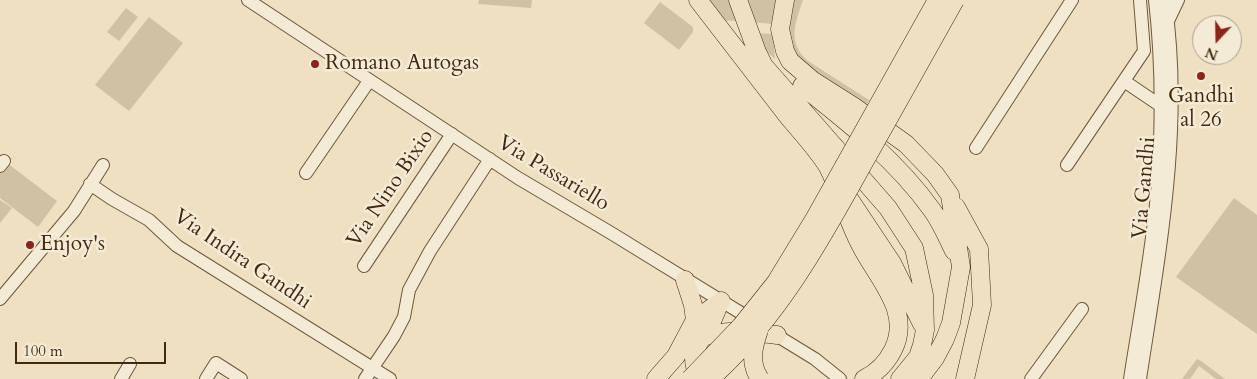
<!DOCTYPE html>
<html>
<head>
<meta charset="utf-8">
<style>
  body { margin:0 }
  #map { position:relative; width:1257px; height:379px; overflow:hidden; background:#eee0c1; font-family:Cardo,serif }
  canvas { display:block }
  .north { position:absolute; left:1192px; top:15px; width:50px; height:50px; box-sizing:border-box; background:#f4ebd7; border:1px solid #ad9d87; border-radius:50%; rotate:201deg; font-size:14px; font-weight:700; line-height:20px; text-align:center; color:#432910 }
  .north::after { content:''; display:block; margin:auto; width:18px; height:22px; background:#8f2418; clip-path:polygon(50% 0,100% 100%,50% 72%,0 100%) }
  .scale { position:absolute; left:15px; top:342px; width:151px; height:22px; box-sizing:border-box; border:2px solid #432910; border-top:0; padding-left:6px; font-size:15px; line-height:18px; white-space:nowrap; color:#432910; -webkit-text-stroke:4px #f4ebd7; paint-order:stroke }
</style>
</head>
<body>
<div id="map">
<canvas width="1257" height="379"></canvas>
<div class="north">N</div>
<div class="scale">100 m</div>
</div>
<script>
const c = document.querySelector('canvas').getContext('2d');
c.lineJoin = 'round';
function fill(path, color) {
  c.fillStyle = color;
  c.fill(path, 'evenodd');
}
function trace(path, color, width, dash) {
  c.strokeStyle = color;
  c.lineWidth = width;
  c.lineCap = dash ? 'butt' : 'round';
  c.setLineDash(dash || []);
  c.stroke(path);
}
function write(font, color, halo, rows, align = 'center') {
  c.font = font + ' Cardo,serif';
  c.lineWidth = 5;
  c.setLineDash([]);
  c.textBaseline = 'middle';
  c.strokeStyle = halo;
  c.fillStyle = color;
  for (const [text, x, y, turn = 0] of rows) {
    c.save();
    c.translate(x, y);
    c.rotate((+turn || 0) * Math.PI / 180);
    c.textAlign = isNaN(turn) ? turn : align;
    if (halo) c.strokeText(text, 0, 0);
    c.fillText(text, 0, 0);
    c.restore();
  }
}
fill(new Path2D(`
  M479 0H532L531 8 478 4Z
  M706 0H731L737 21 720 20Z
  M743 0H778L773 24 750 22Z
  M788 0H803C795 23 787 43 808 61L869 100 867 104 815 77 801 68 783 33Z
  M660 2 693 27V32L679 50 644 23Z
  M126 8 138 17 119 41 107 32Z
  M149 17 183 43 129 111 95 85Z
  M755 33 773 34 775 59 764 49Z
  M7 163 57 201 38 227 0 198V172Z
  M1234 198 1257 215V334L1176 277Z
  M0 200 12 208 0 223Z
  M1197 359 1201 361 1225 379H1216L1199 366 1190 379H1182Z`), '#d1c1a3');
const minor = new Path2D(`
  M248 0 518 178 611 233 754 321
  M1168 21 1178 0
  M1124 81 1161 106
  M976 148 1072 0
  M1067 165 1144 51 1140 0
  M0 166 4 161
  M306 173 369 81
  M90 184 112 199 149 220 177 246 390 379
  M364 266 452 134
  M0 299 74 211 103 165
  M771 332 815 359 840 379
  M121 379 130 364
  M206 379 216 363 241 379
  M365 379 394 336 404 317 409 290 430 251 490 159
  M1031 379 1082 309
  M1130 379C1140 314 1153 248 1158 183 1162 122 1162 61 1155 0
  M1140 379C1159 254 1184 127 1165 0`);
const highway = new Path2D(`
  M698 0C727 38 757 76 786 114 799 130 818 150 828 167 841 192 847 220 860 244 876 277 913 311 893 350 887 362 876 373 864 379
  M738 0 757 52 764 66 888 208 914 248 924 295 925 330 922 345 918 357 900 379
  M785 0 780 29 785 51 790 61 812 80 853 106 906 144 935 174 950 195 961 267 951 323 945 339 935 358 919 379
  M802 86C849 123 897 161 932 210 941 222 947 237 954 251
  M850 200 892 263 922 324
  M956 207 979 249 982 305 965 379
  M685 280 693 305 695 320
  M700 338C727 328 750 332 777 335
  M656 379 676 356 695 320 721 301
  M701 379C685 355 700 342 712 321 715 315 717 309 720 302`);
trace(minor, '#6e573c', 14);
trace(highway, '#432910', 19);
trace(minor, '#f4ebd7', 12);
trace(highway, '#eee0c1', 18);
const highwayBridge = new Path2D(`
  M759 330C753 347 749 363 760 379
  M690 379 741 326 776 282 815 218 937 0
  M710 379C776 321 820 242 862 166 893 111 924 55 955 0`);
trace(highwayBridge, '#432910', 19, []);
trace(highwayBridge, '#eee0c1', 18);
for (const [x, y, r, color] of [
  [315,64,5,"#8f2418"],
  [1201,76,5,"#8f2418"],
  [30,245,5,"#8f2418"]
]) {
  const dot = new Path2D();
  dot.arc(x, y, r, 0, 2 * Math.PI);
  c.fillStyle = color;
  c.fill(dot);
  trace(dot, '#f4ebd7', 2);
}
write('21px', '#432910', '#f4ebd7', [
  ["Romano Autogas",325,64],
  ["Gandhi",1201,97,"center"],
  ["al 26",1201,121,"center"],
  ["Enjoy's",40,245]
], 'left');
write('21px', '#432910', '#f4ebd7', [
  ["Via Passariello",553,174,31],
  ["Via Gandhi",1145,188,-85],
  ["Via Nino Bixio",391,189,-56],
  ["Via Indira Gandhi",242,260,34]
]);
</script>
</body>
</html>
